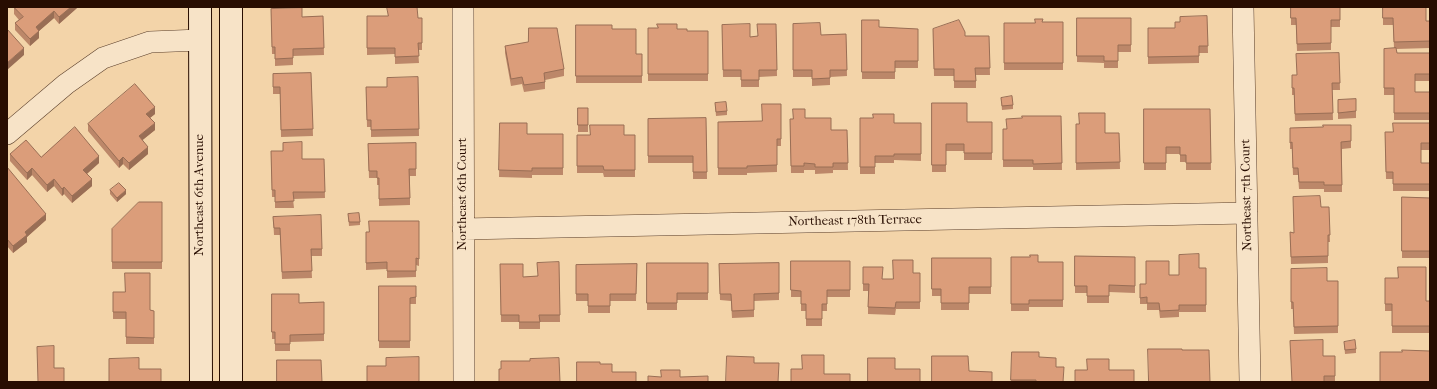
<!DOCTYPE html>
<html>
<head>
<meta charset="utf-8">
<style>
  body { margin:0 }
  #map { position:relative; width:1437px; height:389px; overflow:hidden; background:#f3d4a9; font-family:"IM FELL French Canon",serif }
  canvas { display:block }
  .frame { position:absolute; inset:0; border:8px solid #280d01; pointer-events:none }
</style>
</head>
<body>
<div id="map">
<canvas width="1437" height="389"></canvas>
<div class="frame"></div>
</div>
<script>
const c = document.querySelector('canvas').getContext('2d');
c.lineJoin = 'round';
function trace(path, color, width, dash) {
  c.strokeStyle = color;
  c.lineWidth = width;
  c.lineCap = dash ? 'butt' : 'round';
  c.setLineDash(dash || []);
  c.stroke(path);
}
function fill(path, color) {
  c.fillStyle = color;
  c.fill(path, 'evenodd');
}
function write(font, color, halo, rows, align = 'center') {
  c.font = font + ' "IM FELL French Canon",serif';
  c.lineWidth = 3.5;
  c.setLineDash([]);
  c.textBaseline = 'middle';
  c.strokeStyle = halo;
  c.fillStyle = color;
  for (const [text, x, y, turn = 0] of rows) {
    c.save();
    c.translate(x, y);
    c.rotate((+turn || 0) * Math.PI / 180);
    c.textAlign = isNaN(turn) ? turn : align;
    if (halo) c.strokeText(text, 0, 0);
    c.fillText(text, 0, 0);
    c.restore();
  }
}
const street = new Path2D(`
  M463 7 464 382
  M1243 7 1250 382
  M7 134 66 84 103 58 150 42 200 40
  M463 229 1247 213`);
const secondary = new Path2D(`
  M200 7 201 382
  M231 7V382`);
trace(street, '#5b3f2b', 22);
trace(secondary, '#280d01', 24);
trace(street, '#f7e3c7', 21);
trace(secondary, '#f7e3c7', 22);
fill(new Path2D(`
  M14 7H77V8L59 24 54 18 39 31V38L30 46 15 30V23L19 20 14 14Z
  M1291 7H1340V27H1331V50L1297 51 1296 25H1291Z
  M1383 7H1430V8H1426V21H1430V48L1396 49 1397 53H1430V81H1415V92H1430V120H1394V95H1384V49L1394 48 1393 25H1383Z
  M271 9 302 17 323 16 324 55 293 56V65L275 66V54H272Z
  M367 16 418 18 422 43V50H418L419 63 395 64V54L367 55Z
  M1207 16 1208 53H1199V63L1148 64V28H1175L1180 22Z
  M1077 18H1131V52H1118V68H1104V63L1077 62Z
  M862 20 879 27 918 29V68H895V79H862Z
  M1042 22H1063V70H1004V23H1035Z
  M776 24 777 76 759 77V87H741V77H723L722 25 750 37 757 36Z
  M793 24 821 35 846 34 847 76 830 77V85L812 86V77H793Z
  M576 25 612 29 636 54H642V83H576Z
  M648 28 677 29 687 31H708V81H648Z
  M933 29 965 36H989L990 75H976V88H954V76H934Z
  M505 46 564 69V76L545 80V89L524 92 522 84 511 86 505 53Z
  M1339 53 1340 90H1332L1333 120 1295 121 1294 95H1292V75H1297Z
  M311 73 313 136 281 137 280 94H273V74Z
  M418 77 419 136 371 137V127H367L366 87H387Z
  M1001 98 1013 105V109L1002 110Z
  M1356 99V118L1338 119V100Z
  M715 103 727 111V115L716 116Z
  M932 103 967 122H992V160H964V151H946V172H932Z
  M781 104V146H777V172L747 173V175H718V122L762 121Z
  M578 108H588V132H578Z
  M1144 109H1210L1211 170H1186V162H1180V154H1166V170H1144Z
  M155 114 150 118 155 130 142 140 148 154 129 170 123 164 119 168 88 131V124Z
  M1061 116 1062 170H1033V167H1003V129H1006L1022 118Z
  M706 118 707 179H693V163H648V119Z
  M805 118 831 130H847L848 170H833V173L815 174V170H804V173H791L790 119Z
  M860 118 894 123H921V161L894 160V163H875V174H860Z
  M500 123 527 134H563V175H532V178L499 177Z
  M1430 123V150H1421V163H1430V191H1393V179H1386L1385 132H1393Z
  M1076 124 1105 133H1119L1120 169 1076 170Z
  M1351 125V148L1342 149V192H1324V189H1299L1298 175H1293L1292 149H1290V128L1323 127Z
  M577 135H635V177H604L603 173H577Z
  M416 143V176H410V205L379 206V185H377V178H369L368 144Z
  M271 151 302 159H324L325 198 293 199 294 208H275V197H272Z
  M10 154 41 157 99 163 87 174 92 186 72 203 64 194 62 196 54 186 47 192 32 175 27 180 10 161Z
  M7 167 46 220 27 237V242L13 253 7 246Z
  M110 190 126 194 117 202 110 194Z
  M1402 197 1430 198V258H1402Z
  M162 202V269H112V229Z
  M1321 207H1329L1330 242H1328V263L1291 264 1290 232 1294 233Z
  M348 214 360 222V225L349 226Z
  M273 217 322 249V256H311L312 278 282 279 280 235H274Z
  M419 221V266L416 265V277L387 278V269L366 270V232H369Z
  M1075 256 1135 257V293L1109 292V303H1087V293H1075Z
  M1011 257 1038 262H1063V307H1029V311H1011Z
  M932 258H991V294H969V310H941V296H932Z
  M791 261H850V297H827V311H822V326H806V311H801V297H791Z
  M559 262 560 322H540V329H519V322H501L500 264 523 277 537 276Z
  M647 263H708V300H677V310H647Z
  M779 263V300L754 301V317L732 318 731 301 720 300 719 264Z
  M637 264 636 301H610V313H588V301H576V265Z
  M863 267 882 279H893L913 273H920V309H896L895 315 868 314V291H863Z
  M1199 268H1206V312H1179V317L1160 318 1159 310H1147V304H1140V284H1146L1169 275H1179Z
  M1291 269 1327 281H1338V333L1294 334 1293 309H1291Z
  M1385 278 1426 301H1430V333H1392V311H1385Z
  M379 286H416V304H410V348H379Z
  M113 292 150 310 154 311V344H126V319H113Z
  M272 294 299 303 324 302V341L290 342V351H275V339H272Z
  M1344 342 1356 349V353L1345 354Z
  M1012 352 1039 357 1056 367 1064 382H1011Z
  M1323 356H1335V382H1291Z`), '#bc8769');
fill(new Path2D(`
  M71 7H77V8L59 24V17Z
  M54 11V18L39 31V38L30 46V39L36 27Z
  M24 48V55L7 70V63Z
  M155 107V114L146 121V114Z
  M155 123V130L139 143V136Z
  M148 147V154L129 170V163Z
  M99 156V163L83 177V170Z
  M123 157V164L119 168V161Z
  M32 168V175L27 180V173Z
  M54 179V186L47 192V185Z
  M92 179V186L72 203V196Z
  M64 187V194L62 196V189Z
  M126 190V194L117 202V198Z
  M46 214V220L27 237V242L13 253V246L25 232Z`), '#996e55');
const building = new Path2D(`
  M14 7H71L59 17 54 11 36 27 39 31 30 39 15 23 23 17Z
  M387 7H417L418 18H422V43H418L419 56 395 57V48H367V16H388Z
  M1291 7H1340V20H1331V43L1297 44 1296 18H1291Z
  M1383 7H1426V21H1430V41L1394 42 1393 18H1383Z
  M302 8V17L323 16 324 48 293 49V58L275 59V47H272L271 9Z
  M1207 16 1208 46H1199V56L1148 57V28H1175V22H1180V17Z
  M1077 18H1131V45H1118V61H1104V56H1077Z
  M1035 19H1043L1042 22H1063V63H1004V23H1035Z
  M862 20H879V27L918 29V61H895V72H862Z
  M959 20 965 32V36H989L990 68H975L976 81H954V69H934L933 29Z
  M820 23 821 35 846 34 847 70H830V78L812 79V70H793V24Z
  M657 24H677V29H687V31H708V74H648V28H658Z
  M750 24V37L758 36 757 24H776L777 70H759V80H741V70H723L722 25Z
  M576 25H612V29H636V54H642V76H576Z
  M529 28H557L564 69 544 73 545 82 524 85 522 77 511 79 505 46 528 42Z
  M7 29 24 48 7 63Z
  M1396 48 1397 53H1430V74H1415V92H1430V113H1394V88H1384V49Z
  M1339 53 1340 83H1332L1333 113 1295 114 1294 88H1292V75H1297L1296 54Z
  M311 73 313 129 281 130 280 87H273V74Z
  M418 77 419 129 371 130V120H367L366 87H387V78Z
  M135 84 155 107 146 114 155 123 139 136 148 147 129 163 123 157 119 161 88 124Z
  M1012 96 1013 105 1002 106 1001 98Z
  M1356 99V111L1338 113V100Z
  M726 102 727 111 716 112 715 103Z
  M932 103H967V122H992V153H964V144H946V165H932Z
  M762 104H781V139H777V165L747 166V168H718V122L762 121Z
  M578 108H588V125H578Z
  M793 109H805V118H831V130H847L848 163H833V167H815V164L804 163V166H791L790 119H793Z
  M1144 109H1210L1211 163H1186V155H1180V147H1166V163H1144Z
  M1079 113H1105V133H1119L1120 162 1076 163V124H1079Z
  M873 114H894V123H921V154H894V156H875V167H860V118H873Z
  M1022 116H1061L1062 163 1033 164V160H1003V129H1007L1006 119 1022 118Z
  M706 118 707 172H693V156H648V119Z
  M500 123H527V134H563V168H532V171L499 170Z
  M1393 123H1430V143H1421V163H1430V184H1393V172H1386L1385 132H1393Z
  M590 125H624V135H635V170H604L603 166H577V135H590Z
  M1323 125H1351V141L1341 142 1342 185H1324V182H1299L1298 168H1293L1292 142 1290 143V128L1323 127Z
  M75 127 99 156 83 170 92 179 72 196 64 187 62 189 54 179 47 185 32 168 27 173 10 154 26 140 41 157Z
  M302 142V159H324L325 192H293L294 201 275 202V190H272L271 151H283V143Z
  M416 143V169H409L410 198 379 199V178H377V171H369L368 144Z
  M7 167 46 214 25 232 27 235 13 246 7 239Z
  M119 183 126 190 117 198 110 190Z
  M1320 196 1321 207H1329L1330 235H1328V256L1291 257 1290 232 1294 233 1293 197Z
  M1402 197 1430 198V251H1402Z
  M139 202H162V262H112V229Z
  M359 213 360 222H349L348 214Z
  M321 215 322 249H311L312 271 282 272 280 228H274L273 217Z
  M369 221H419V259L416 258V271H387V262L366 263V232H369Z
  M1199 254V268H1206V305H1179V310L1160 311 1159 303H1147V297L1140 298V284H1146V261H1169V275H1179V255Z
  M1030 255H1038V262H1063V300H1029V304H1011V257H1030Z
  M1075 256 1135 257V286L1109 285V296H1087V286H1075Z
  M932 258H991V287H969V303H941V289H932Z
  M893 260H913V273H920V302H896L895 308 868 307 869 284H863V267H883L882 279H893Z
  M791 261H850V290H827V304H822V319H806V304H801V291L791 290Z
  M559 262 560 315H539L540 322H519V315H501L500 264H523V277L538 276 537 263Z
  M647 263H708V293H677V303H647Z
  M779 263V293L754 294V310L732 311 731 294H720L719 264Z
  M637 264 636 294H610V306H588V294H576V265Z
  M1398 267H1426V301H1430V326H1392V304H1385V278H1398Z
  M1327 268V281H1338V326L1294 327 1293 302H1291V269Z
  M125 273H150V310L154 311V338L126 337V312H113V292H125Z
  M379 286H416V297L410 298V341H379Z
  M272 294H299V303L324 302V334L290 335V344H275V332H272Z
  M1323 340V356H1335V376H1324V382H1292L1290 341Z
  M1355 340 1356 349 1345 350 1344 342Z
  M54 346V368H64V382H38L37 347Z
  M1148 349H1182V350H1209L1210 382H1149Z
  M1402 350 1430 351V382H1380V352H1402Z
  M1012 352H1039V357L1056 358V367H1064L1063 382H1036V380H1011Z
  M802 355H824V374H850V382H791V369H802Z
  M727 356 754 357V363H779L778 382H726Z
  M932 356H968L969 371 992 372V382H932Z
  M419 357V382H367V366H386V358Z
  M139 358V369H161V382H109V359Z
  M559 358 560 382H499V369H501V361H530V359Z
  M868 358H895V369H920V382H868Z
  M1087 359H1109V370H1134V382H1075V370H1087Z
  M277 360H321L322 382H277Z
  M577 362H600V364H612V372H636V382H577Z
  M661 370H680V377L708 376V382H648V376L661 377Z`);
fill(building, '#db9d7a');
trace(building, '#996e55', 1);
write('13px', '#280d01', '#f7e3c7', [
  ["Northeast 6th Court",463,194,-90],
  ["Northeast 6th Avenue",200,195,-90],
  ["Northeast 7th Court",1247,195,-91],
  ["Northeast 178th Terrace",855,221,-1]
]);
</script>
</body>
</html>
